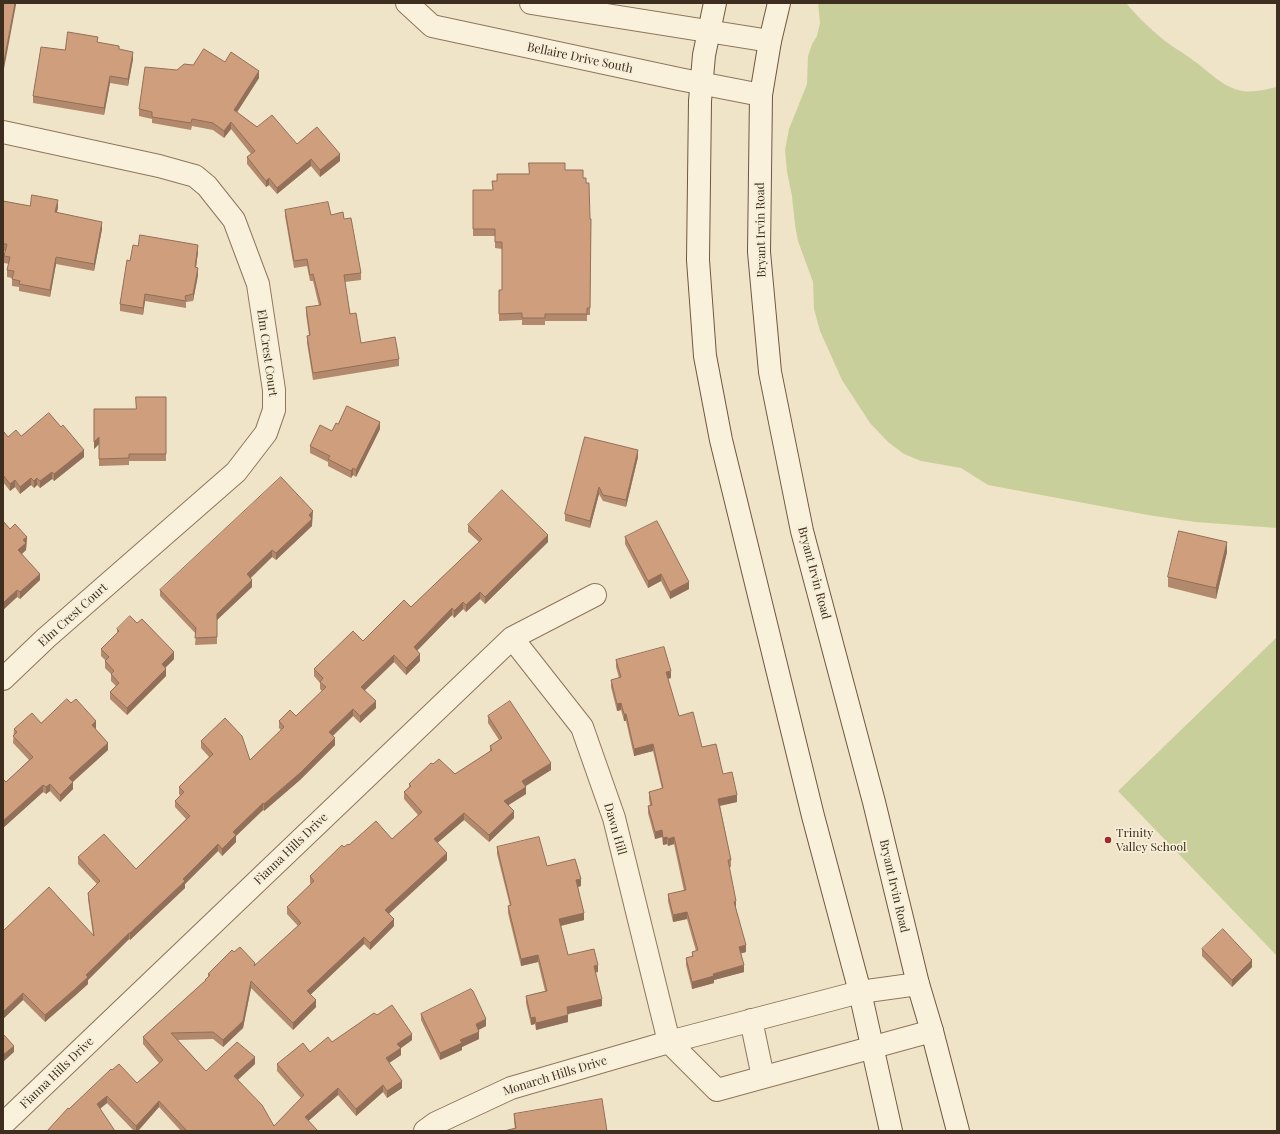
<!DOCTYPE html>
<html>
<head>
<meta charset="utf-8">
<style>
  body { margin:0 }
  #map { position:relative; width:1280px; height:1134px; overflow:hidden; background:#f0e4c8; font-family:"Playfair Display",serif }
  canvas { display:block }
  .frame { position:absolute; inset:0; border:4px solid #3d2e20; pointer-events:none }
</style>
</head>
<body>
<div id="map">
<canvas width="1280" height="1134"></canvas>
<div class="frame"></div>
</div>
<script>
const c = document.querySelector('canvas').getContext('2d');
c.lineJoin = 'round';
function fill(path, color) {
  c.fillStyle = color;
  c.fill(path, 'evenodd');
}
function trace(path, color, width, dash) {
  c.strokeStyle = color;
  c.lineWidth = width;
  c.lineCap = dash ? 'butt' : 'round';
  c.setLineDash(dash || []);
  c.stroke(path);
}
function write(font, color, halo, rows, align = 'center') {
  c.font = font + ' "Playfair Display",serif';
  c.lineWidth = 3.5;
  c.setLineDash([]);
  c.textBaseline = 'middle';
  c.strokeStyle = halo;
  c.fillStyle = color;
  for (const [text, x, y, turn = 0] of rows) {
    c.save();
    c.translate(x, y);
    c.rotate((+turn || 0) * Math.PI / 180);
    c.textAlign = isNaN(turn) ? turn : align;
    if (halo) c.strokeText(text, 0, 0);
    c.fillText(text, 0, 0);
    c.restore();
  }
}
fill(new Path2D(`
  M818 3H1126C1136 15 1147 26 1159 36 1170 46 1183 52 1194 61 1210 72 1223 88 1243 91 1254 93 1266 89 1277 87V528L1195 522 1148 515 988 485 961 468 921 461 904 454 888 442 870 423 842 380 820 331 814 309 813 282 798 241 795 225 792 196 787 172 785 150 789 129 807 84 808 56 812 44 817 36 820 23Z
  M1277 637V956L1118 791Z`), '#c9cf9b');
const minor = new Path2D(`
  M3 132 159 166 195 176 207 186 234 220 258 284 274 390V410L266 433 236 472 46 638 3 679
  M512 638 582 727 614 818 669 1042
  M751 1020 763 1077
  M669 1042 717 1090 932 1031
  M3 1124 512 638 595 595
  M425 1131 436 1123 511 1088 669 1042 860 992 918 984`);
const tertiary = new Path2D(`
  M407 3 432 26 679 79 761 95
  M531 3 770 41`);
const secondary = new Path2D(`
  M715 3 704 55 700 101 698 260 705 356 721 440 813 816 860 992 891 1131
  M779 3 770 41 761 95 759 252 770 372 802 531 874 802 918 984 932 1031 958 1131`);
trace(minor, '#8d765c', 24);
trace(tertiary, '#8d765c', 24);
trace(secondary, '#6f573f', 24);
trace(minor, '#faf1dc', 22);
trace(tertiary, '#faf1dc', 22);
trace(secondary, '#faf1dc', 22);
fill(new Path2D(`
  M98 42 119 49 133 59 128 86 110 83 104 115 33 103V96L65 50Z
  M225 62 259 78 237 112 257 127 297 144 340 161 320 177 311 166 277 194 269 185 266 187 247 164V157L251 154 231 129 224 138 213 130 192 126 191 130 152 123V119L139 116V109L177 70 193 65Z
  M565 170 583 178 590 219H591L590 315H587V321H545V325H522V320L499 321V290H502V249L495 248V236H473V190H493L497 181 529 174Z
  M3 201 30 206 58 207 57 213 102 229 94 271 56 264 50 297 19 291V287L12 286V278L7 277V270L9 264 4 263V256L5 251H3Z
  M285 210 331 215 344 219 361 273V280L345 282 350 314 361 343 399 359V366L313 380 307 343V336L309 335 306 314V307L319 306 313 281H310L307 266 294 268 285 216Z
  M138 246 198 252 196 268 198 275 193 301 186 302V308L145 301 143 315 120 311V304L130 261Z
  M166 397V461H129V465L99 466V444L94 449V409H136Z
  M338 424 380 429 356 477 353 475 351 478 328 466V462L310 453V446L332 431Z
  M3 433 8 437 84 457 54 481 52 479 40 488 37 485 34 488 31 485 20 494 15 487 10 491 3 482Z
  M585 437 638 457 626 507 603 501 599 494 590 528 565 521V514Z
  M313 518 312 519V526L276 560 272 557 251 578 252 587 217 620V644L195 645 196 634 160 596V590Z
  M3 521 10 529 27 537 26 550 22 554 40 580 20 599 17 597 3 610Z
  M468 525 548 542 485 604 480 599 466 612 463 609 454 618 452 615 417 650 420 661 406 675 394 662 365 690 376 708 360 723 353 716 333 736 335 745 300 780 264 811 263 810 236 836V842L222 856 218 851 185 884V888L130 940 129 939 88 980V984L75 996 45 1022 23 1000 3 1019V931L93 935 88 899V893L97 884 78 864V857L136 869 186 819 175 807V801L180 795 179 794V787L209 757 201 748V741L250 760 281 730 279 728V721L296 716 322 691 320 689V683L314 676V669L363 641 411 607 479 542 468 532Z
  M625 537 689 589 670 599 661 581 648 588 625 544Z
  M1227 552 1216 599 1168 587V577Z
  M117 629 174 659 165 668 166 676 127 715 110 699V692L116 686 111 681V674L105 668V660L101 656V649L117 634Z
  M616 660 671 678 668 679 679 716 702 747 723 774 737 802 720 806 731 860V867H729L736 908 746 952 741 953 744 972 714 980V983L692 989 686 965V958L692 957V952L696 951 687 919 673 922 668 901V894L684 891 674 844 668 846 667 844 663 845 662 837 655 839 648 813V806L650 805 649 799V792L662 789 653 751 634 756 626 721H624L621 710 617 711 611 687V680L619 678 616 667Z
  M71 703 96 728 95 729 108 750 73 782V789L60 802 50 791 46 794 43 792 3 828V779L6 782 29 760 13 743 14 729 41 723Z
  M488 716 551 770 526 786V794L508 805 514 818 489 842 464 820 437 843 447 860 389 914 394 926 370 950 364 944 310 995 316 1007 293 1030 251 988 243 1028 223 1047 213 1039 178 1040 206 1071 255 1064 238 1080 274 1126 301 1098 277 1071V1064L310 1052 332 1042 377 1015 412 1040 401 1048V1055L389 1063 402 1088 387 1098 383 1092 356 1116 338 1095 308 1121 318 1131H181L159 1107 138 1131H134L107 1103 100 1109H69L112 1070 137 1083 159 1063 143 1044V1037L205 981V980L208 977V974L234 952 255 966 298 926 287 914V907L311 884 310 883V876L344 847 349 845 392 839 418 815 404 799V792L409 787V784L433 764 455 774 490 752V746L499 740 488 723Z
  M497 847 547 866 581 886 578 887 584 920 561 926 568 955 598 972H595L602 1006 568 1014V1022L536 1030 535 1024 531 1025 526 1003V996L545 991 538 962 521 966 508 913V906H510L497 854Z
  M1202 949 1252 967 1232 987 1202 956Z
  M421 1014 486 1026 479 1030V1039L462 1047V1050L440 1060 421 1020Z
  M514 1114 607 1131 515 1129 514 1121Z`), '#b2896c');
fill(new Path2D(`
  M15 3H16V5L3 74V67Z
  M133 52V59L128 86V79Z
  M259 71V78L234 117V110Z
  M110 76V83L104 115V108Z
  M231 122V129L224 138V131Z
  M340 154V161L320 177V170Z
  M311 159V166L277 194V188Z
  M269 178V185L266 187V181Z
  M58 200V207L55 219V212Z
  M102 222V229L94 271V264Z
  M198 245V252L195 274V267Z
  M56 257V264L50 297V290Z
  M198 268V275L193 301V294Z
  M145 294V301L143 315V308Z
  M380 422V429L356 477V470Z
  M99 437V444L94 449V442Z
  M84 450V457L54 481V474Z
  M638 450V457L626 507V500Z
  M353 468V475L351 478V471Z
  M52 472V479L40 488V481Z
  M31 478V485L20 494V487Z
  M37 478V485L34 488V481Z
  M15 480V487L10 491V484Z
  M599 487V494L590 528V521Z
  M313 511 312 526 276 560V553Z
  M548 535V542L485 604V597Z
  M27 537 26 550 18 557V550L23 540Z
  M1227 542V552L1216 599V588Z
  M272 550V557L247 581V574Z
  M40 574V580L20 599V592Z
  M661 574V581L648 588V581Z
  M252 580V587L217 620V644V614Z
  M689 582V589L670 599V592Z
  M17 590V597L3 610V603Z
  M480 592V599L466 612V605Z
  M463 602V609L454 618V611Z
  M452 608V615L414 654V647Z
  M174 652V659L162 671V664Z
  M420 654V661L406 675V668Z
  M394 655V662L361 694V687Z
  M166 669V676L127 715V708Z
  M671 671V678L666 679V672Z
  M376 701V708L360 723V716Z
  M621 703V710L617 711V704Z
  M353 709V716L329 739V732Z
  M624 714H626V721H624Z
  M96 721V728L92 732V725Z
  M335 738V745L300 780 264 811V804Z
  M108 743V750L69 785V778Z
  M653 744V751L634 756V749Z
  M551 763V770L522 788V781Z
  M73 782V789L60 802V795Z
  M50 784V791L46 794V787Z
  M43 785V792L3 828V821Z
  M526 787V794L504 808V801Z
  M737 795V802L718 806V799Z
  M263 803V810L236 836V842L222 856V849L233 832Z
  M514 811V818L489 842V835Z
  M464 813V820L434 846V839Z
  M662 830V837L655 839V832Z
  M667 837V844L663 845V838Z
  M674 837V844L668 846V839Z
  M218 844V851L185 884V888L130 940V933Z
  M447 853V860L385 917V910Z
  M581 879V886L576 887V880Z
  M736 901V908L734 909V902Z
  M687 912V919L673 922V915Z
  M584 913V920L559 926V919Z
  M394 919V926L370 950V943Z
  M129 933V939L88 980V984L45 1022V1015L86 975Z
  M364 937V944L307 998V991Z
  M746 945V952L739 954V947Z
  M538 955V962L521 966V959Z
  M1252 960V967L1232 987V980Z
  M598 965V972L594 973V966Z
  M744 965V972L714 980V983L692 989V982L713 974Z
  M251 981V988L243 1028 223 1047V1040Z
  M23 993V1000L3 1019V1012Z
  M602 999V1006L567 1014V1007Z
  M316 1000V1007L293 1030V1023Z
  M568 1015V1022L536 1030V1023Z
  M535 1017V1024L531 1025V1018Z
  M486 1019V1026L476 1031V1024Z
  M479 1032V1039L462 1047V1050L440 1060V1053L460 1040Z
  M412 1034V1040L401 1048V1055L386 1065V1058L397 1044Z
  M14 1046V1052L3 1062V1055Z
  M255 1057V1064L234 1083V1076Z
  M402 1081V1088L387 1098V1091Z
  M383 1085V1092L356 1116V1109Z
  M338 1088V1095L305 1124V1117Z
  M107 1096V1103L97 1111V1104Z
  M159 1101V1107L138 1131H136V1126Z`), '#916f58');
const building = new Path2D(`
  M3 3H15L3 67Z
  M68 32 98 37 97 42 119 46V49L133 52 128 79 110 76 104 108 33 96 41 47 65 50Z
  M204 49 225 62 231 52 259 71 234 110 257 127 272 115 297 144 317 127 340 154 320 170 311 159 277 188 269 178 266 181 247 157 255 151 231 122 224 131 213 123 192 119 191 123 152 117V112L139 109 145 67 177 70 184 64 193 65Z
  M529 163H565V170H583V178H586V183H589L590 219H591L590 308H587V314H545V318H522V313L499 314V290H502V242H495V229H473V190H493L492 181H497V174H529Z
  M32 195 58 200 55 212 102 222 94 264 56 257 50 290 19 284 20 281 12 279 14 271 7 270 10 257 4 256 7 244H3V201L30 206Z
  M328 202 331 215 343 212 344 219 351 218 361 273 344 275 350 314 356 313 361 343 395 337 399 359 313 373 307 336 310 335 306 307 321 305 313 274 310 275 307 259 294 261 285 210Z
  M140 235 198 245 195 267 198 268 193 294 185 296 186 301 145 294 143 308 120 304 127 260 130 261 133 245 138 246Z
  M136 397H166V454H129V458L99 459V437L94 442V409H136Z
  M347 406 380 422 356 470 353 468 351 471 328 459 330 456 310 446 320 425 332 431 336 423 338 424Z
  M49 413 61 427 63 425 84 450 54 474 52 472 40 481 37 478 34 481 31 478 20 487 15 480 10 484 3 475V433L4 432 8 437 16 430 21 436Z
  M585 437 638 450 626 500 603 495 599 487 590 521 565 514Z
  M281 477 313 511 309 515 312 519 276 553 272 550 247 574 252 580 217 614V637L195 638 196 628 160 590Z
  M502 490 548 535 485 597 480 592 466 605 463 602 454 611 452 608 414 647 420 654 406 668 394 655 361 687 376 701 360 716 353 709 329 732 335 738 300 773 264 804 263 803 233 832 236 835 222 849 218 844 183 879 185 881 130 933H129L86 975 88 977 75 989 45 1015 23 993 3 1012V931L49 887 94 936 88 893 100 881 78 857 104 834 136 869 190 816 175 801 184 792 179 787 213 754 201 741 225 718 242 736 250 760 284 727 279 721 290 710 296 716 326 687 320 682 323 678 314 669 353 631 363 641 404 600 411 607 482 539 468 525Z
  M3 521 10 529 15 524 27 537 23 540 26 543 18 550 40 574 20 592 17 590 3 603Z
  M657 521 689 582 670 592 661 574 648 581 625 537Z
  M1179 531 1227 542 1216 588 1168 577Z
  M130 616 137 623 142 619 174 652 162 664 166 669 127 708 110 692 119 683 111 674 114 671 105 661 109 657 101 649 119 631 117 629Z
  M664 647 671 671 666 672 679 716 693 712 702 747 716 744 723 774 732 772 737 795 718 799 731 860H728L736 901 734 902 746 945 739 947 744 965 713 974 714 976 692 982 686 958 693 956 692 952 698 950 687 912 673 915 668 894 686 890 674 837 668 839 667 837 663 838 662 830 655 832 648 806 652 805 649 792 663 788 653 744 634 749 626 714H624L621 703 617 704 611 680 621 677 616 660Z
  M67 699 71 703 76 699 96 721 92 725 108 743 69 778 73 782 60 795 50 784 46 787 43 785 3 821V779L6 782 33 757 13 736 17 732 14 729 32 713 41 723Z
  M510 701 551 763 522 781 526 787 504 801 514 811 489 835 464 813 434 839 447 853 385 910 394 919 370 943 364 937 307 991 316 1000 293 1023 251 981 243 1021 223 1040 213 1032 171 1033 206 1071 237 1042 255 1057 234 1076 262 1105 274 1126 304 1095 277 1064 303 1043 310 1052 328 1037 332 1042 374 1013 377 1015 392 1005 412 1034 397 1044 401 1048 386 1058 402 1081 387 1091 383 1085 356 1109 338 1088 305 1117 318 1131H187L159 1101 136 1126 107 1096 97 1104 115 1131H47L68 1108 69 1109 111 1069 112 1070 119 1064 137 1083 163 1060 143 1037 206 980H205L210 975 208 974 232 950 234 952 240 947 255 963 254 966 301 923 287 907 314 881 310 876 342 845 344 847 348 844 349 845 376 821 392 839 422 812 404 792 411 786 409 784 431 763 433 764 439 759 455 774 492 750 490 746 502 738 488 716Z
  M539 837 547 866 575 859 581 879 576 880 584 913 559 919 568 955 594 949 598 965 594 966 602 999 567 1007 568 1015 536 1023 535 1017 531 1018 526 996 547 991 538 955 521 959 508 906 511 905 497 847Z
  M1223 929 1252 960 1232 980 1202 949Z
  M471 989 473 991 486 1019 476 1024 479 1032 460 1040 462 1043 440 1053 421 1014Z
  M3 1034 14 1046 3 1055Z
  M602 1099 607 1131H504L516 1128 514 1114Z`);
fill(building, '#cf9f7d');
trace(building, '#916f58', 1);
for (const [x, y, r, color] of [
  [1108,840,4,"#9e2a2b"]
]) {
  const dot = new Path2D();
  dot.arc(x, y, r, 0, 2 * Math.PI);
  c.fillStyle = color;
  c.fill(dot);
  trace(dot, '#f7eed8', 1.5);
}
write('12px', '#3d2e20', '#f7eed8', [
  ["Bellaire Drive South",580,58,12],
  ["Bryant Irvin Road",761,230,-91],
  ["Elm Crest Court",267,353,82],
  ["Bryant Irvin Road",814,573,75],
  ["Elm Crest Court",73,615,-42],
  ["Dawn Hill",615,829,74],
  ["Fianna Hills Drive",291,849,-44],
  ["Bryant Irvin Road",894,886,77],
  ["Fianna Hills Drive",57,1073,-44],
  ["Monarch Hills Drive",555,1076,-17]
]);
write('12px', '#3d2e20', '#f7eed8', [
  ["Trinity",1116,833],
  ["Valley School",1116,847]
], 'left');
</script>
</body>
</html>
